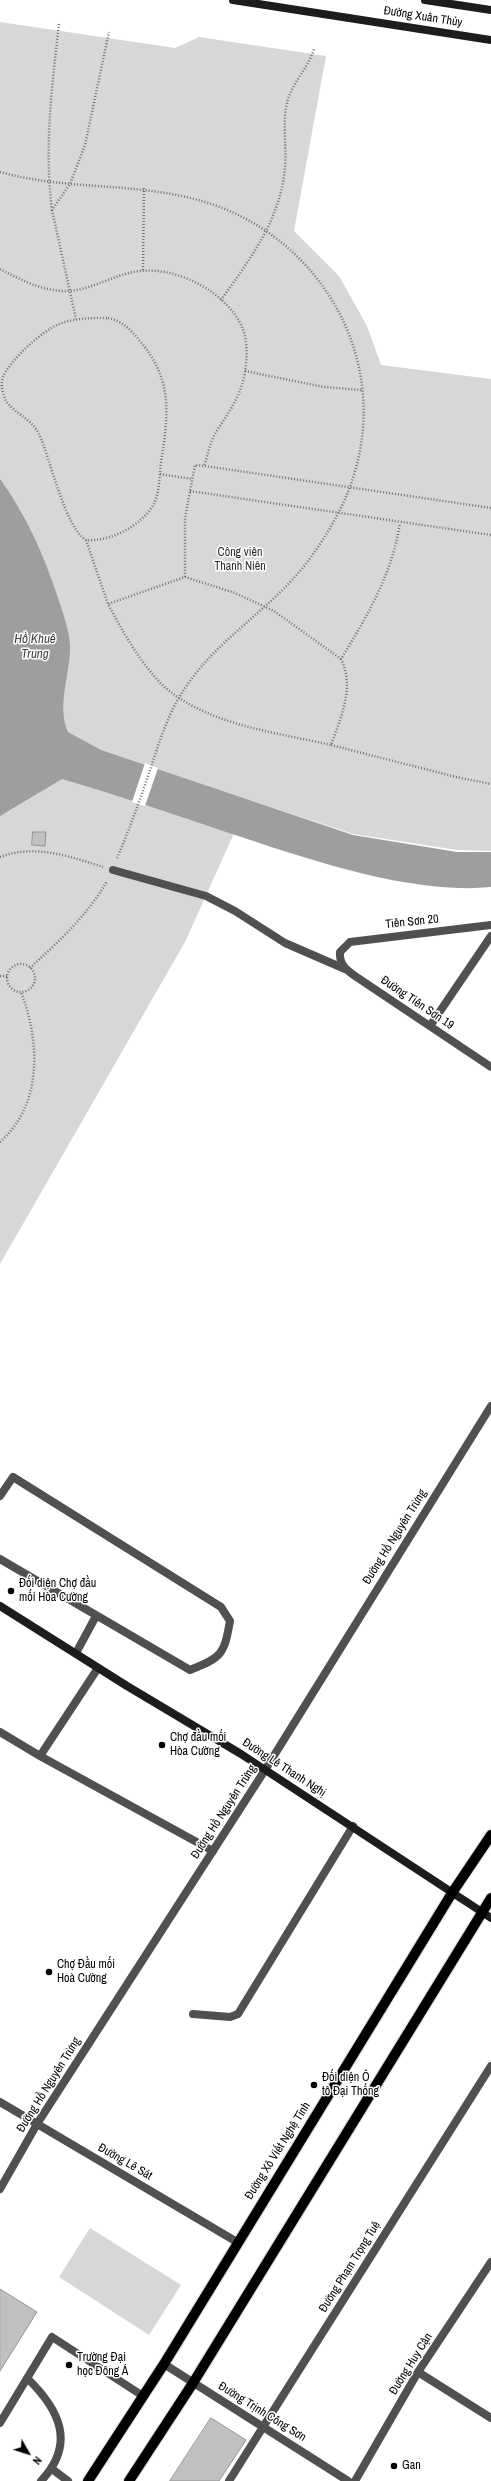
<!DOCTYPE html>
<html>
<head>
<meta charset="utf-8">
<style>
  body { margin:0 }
  #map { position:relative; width:491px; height:2481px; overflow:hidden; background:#fff; font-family:"Archivo Narrow",sans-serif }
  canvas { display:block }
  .north { position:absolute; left:8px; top:2433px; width:40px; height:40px; -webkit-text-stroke:3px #fff; paint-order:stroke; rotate:129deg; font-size:11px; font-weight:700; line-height:16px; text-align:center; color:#000 }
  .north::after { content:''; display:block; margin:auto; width:14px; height:18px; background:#000; clip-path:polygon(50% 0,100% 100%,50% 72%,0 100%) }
</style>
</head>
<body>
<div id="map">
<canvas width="491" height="2481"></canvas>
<div class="north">N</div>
</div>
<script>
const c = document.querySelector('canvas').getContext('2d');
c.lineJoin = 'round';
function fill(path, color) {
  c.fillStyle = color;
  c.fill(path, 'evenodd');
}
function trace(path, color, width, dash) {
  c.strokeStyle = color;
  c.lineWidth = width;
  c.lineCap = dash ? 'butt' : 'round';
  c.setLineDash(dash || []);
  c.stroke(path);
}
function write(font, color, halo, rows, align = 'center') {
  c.font = font + ' "Archivo Narrow",sans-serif';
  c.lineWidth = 3;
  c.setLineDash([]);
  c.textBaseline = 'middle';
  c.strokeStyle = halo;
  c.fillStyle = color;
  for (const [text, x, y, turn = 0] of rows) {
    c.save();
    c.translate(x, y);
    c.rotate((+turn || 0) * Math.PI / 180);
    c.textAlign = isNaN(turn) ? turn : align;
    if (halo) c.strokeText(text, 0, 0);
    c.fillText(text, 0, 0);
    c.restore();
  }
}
fill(new Path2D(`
  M0 22 175 48 199 37 326 56 294 231 339 276 367 326 381 365 491 379V851L457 850 353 834 249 800 185 942 0 1264Z
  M90 2228 181 2285 149 2335 59 2277Z`), '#d7d7d7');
fill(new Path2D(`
  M0 479C26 515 43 553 57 595 62 611 69 628 70 645 71 673 56 706 68 732L101 750 353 835 457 852H491V887C411 895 308 859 232 834 176 815 120 796 62 779L0 816Z`), '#9e9e9e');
fill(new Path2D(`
  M145 763 158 768 145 806 132 802Z`), '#fff');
const building = new Path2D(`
  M33 832H46L45 846 32 845Z
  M0 2289 37 2312 0 2371Z
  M211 2418 246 2440 219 2481H170Z`);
fill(building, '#c0c0c0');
trace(building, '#949494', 1);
const primary = new Path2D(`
  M88 2481 164 2364 452 1893 491 1835
  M129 2481 193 2383 491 1898`);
trace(primary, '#dbdbdb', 12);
trace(new Path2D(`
  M59 24C52 85 44 148 52 210L70 184 85 145 109 32
  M0 172C75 193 150 179 225 209 327 251 387 362 355 471 346 504 328 534 308 561 272 609 219 637 185 688 166 716 157 750 146 782 137 808 128 833 117 858
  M52 210 76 319
  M0 269C21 280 44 292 69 291 95 289 116 273 141 271 179 267 227 293 242 327 248 341 247 358 245 372 241 396 229 412 216 432 210 442 208 455 204 466L195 465 185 518V577
  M143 270 144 188
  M221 300C250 259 281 219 285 167 287 145 282 124 287 103 292 82 308 69 314 49
  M108 318C122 321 130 329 139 340 174 380 168 415 161 463 159 477 160 495 152 507 139 527 109 542 86 540 65 528 50 457 39 434 32 419 15 414 6 401 3 394 0 385 3 377 10 360 42 331 59 324 75 318 91 318 108 318Z
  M245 371 324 387 362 390
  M205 466 491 508
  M160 474 192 479
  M190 491 491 535
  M86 540 108 604
  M341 659 274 611 235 593 185 577 108 604C123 632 146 674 172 693 216 726 279 733 331 745 341 717 355 687 341 659 368 615 392 574 400 523
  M331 745 456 777 491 784
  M0 857C35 844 69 856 103 867
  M7 978a14 14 0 1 1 28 0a14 14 0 1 1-28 0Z
  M30 968C58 942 88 915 107 881
  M0 976H7
  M0 1142C43 1104 40 1042 21 992`), '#727272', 2.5, [1, 2]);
trace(new Path2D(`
  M113 870 206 896 235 911 285 943 345 969
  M0 1496 13 1477 221 1607 230 1621C224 1655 222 1657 190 1670L0 1559
  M76 1653 96 1616
  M0 1732 40 1756 98 1668
  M40 1756 213 1851
  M193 2014 230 2017 238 2014 353 1826
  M27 2378C60 2410 76 2444 41 2481
  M0 2423 52 2337 143 2396
  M52 2469 68 2481`), '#505050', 8);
trace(new Path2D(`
  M491 925 350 942 340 952C339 966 348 971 358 978L491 1067
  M430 1026 491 936
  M0 2102 237 2242
  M164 2364 348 2481
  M418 2372 491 2418
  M229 2481 491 2066
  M355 2481 418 2372 491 2262`), '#505050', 8);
trace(new Path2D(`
  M0 2189 37 2124 265 1770 491 1406`), '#505050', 8);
trace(new Path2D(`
  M233 0 491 40
  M425 0 491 10
  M0 1606 127 1686 241 1754 491 1918`), '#1d1d1d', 8);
trace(primary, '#000', 10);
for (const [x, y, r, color] of [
  [11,1591,4,"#000"],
  [162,1745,4,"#000"],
  [49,1972,4,"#000"],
  [314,2085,4,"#000"],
  [69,2365,4,"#000"],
  [394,2466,4,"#000"]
]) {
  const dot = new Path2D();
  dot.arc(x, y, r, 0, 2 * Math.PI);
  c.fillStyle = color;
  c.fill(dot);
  trace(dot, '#fff', 1.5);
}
write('12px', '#000', '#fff', [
  ["Đường Xuân Thủy",423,17,9],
  ["Tiên Sơn 20",412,922,-6],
  ["Đường Tiên Sơn 19",417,1003,34],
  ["Đường Hồ Nguyên Trừng",395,1537,-58],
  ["Đường Lê Thanh Nghị",284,1768,33],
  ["Đường Hồ Nguyên Trừng",224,1812,-57],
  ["Đường Hồ Nguyên Trừng",49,2085,-58],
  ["Đường Xô Viết Nghệ Tĩnh",278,2151,-58],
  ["Đường Lê Sát",125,2162,30],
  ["Đường Phạm Trọng Tuệ",350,2267,-58],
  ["Đường Huy Cận",411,2364,-58],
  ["Đường Trịnh Công Sơn",262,2412,32]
]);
write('12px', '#2e2e2e', '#fff', [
  ["Công viên",240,553],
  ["Thanh Niên",240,567]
]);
write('12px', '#000', '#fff', [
  ["Đối diện Chợ đầu",19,1584],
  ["mối Hòa Cường",19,1598],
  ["Chợ đầu mối",170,1738],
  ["Hòa Cường",170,1752],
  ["Chợ Đầu mối",57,1965],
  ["Hoà Cường",57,1979],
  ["Đối diện Ô",322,2078],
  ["tô Đại Thống",322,2092],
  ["Trường Đại",77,2358],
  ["học Đông Á",77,2372],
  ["Gan",402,2466]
], 'left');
write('italic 13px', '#3f3f3f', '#fff', [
  ["Hồ Khuê",35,640],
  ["Trung",35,655]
]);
</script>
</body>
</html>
